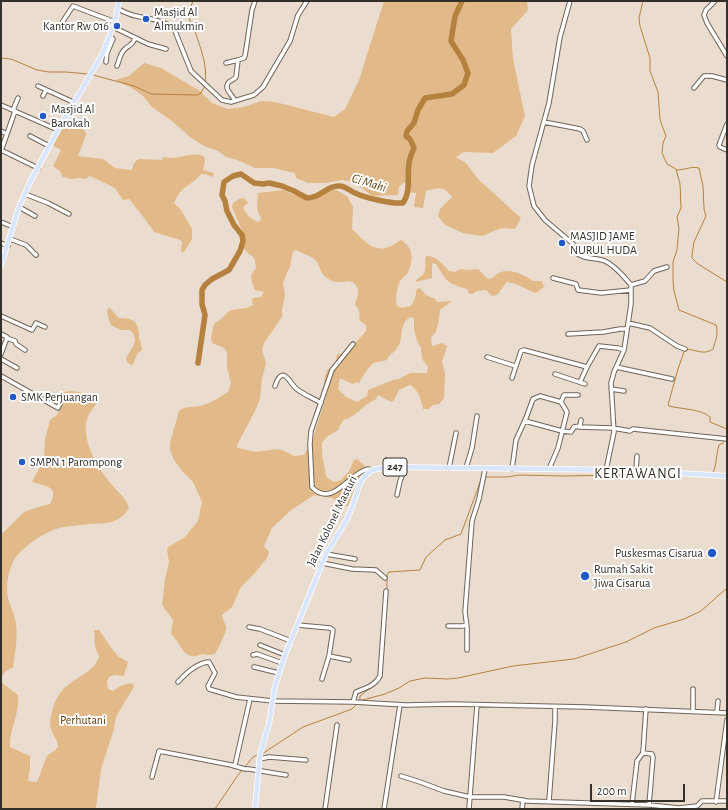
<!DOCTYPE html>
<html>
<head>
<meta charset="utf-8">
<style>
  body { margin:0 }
  #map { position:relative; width:728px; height:810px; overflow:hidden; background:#eaddcf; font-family:"Alegreya Sans",sans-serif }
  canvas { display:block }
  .frame { position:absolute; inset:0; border:2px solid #332f29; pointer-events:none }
  .scale { position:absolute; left:590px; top:784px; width:95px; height:18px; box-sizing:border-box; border:2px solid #332f29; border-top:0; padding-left:5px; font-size:12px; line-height:14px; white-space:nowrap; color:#332f29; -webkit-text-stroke:3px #fff; paint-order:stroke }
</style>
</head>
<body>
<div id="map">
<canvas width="728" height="810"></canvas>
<div class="frame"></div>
<div class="scale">200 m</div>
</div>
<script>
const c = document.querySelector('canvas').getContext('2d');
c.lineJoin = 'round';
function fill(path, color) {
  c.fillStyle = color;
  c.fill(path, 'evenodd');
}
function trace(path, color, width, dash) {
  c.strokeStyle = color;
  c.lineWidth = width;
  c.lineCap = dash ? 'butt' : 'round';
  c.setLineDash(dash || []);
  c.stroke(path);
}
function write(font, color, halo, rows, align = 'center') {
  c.font = font + ' "Alegreya Sans",sans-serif';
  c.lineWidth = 4;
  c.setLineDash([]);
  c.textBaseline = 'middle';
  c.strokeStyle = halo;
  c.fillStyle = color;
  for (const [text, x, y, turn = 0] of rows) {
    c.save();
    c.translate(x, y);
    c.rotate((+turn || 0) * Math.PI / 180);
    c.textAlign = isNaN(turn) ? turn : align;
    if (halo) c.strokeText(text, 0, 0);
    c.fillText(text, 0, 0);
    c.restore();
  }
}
fill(new Path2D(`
  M384 1H527L528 10 511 29 513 59 525 116 516 136 493 153 464 152 456 157 466 163 478 179 521 218 515 229 501 228 482 236 463 233 445 225 438 216 440 209 452 197C444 186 439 187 426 191L423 208 414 207 416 193 408 192 405 182 399 186 398 195 372 196 354 182 342 180 325 183H308L296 178 295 173 273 168H255L237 160 226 157 218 151 204 146 190 137 173 122 152 107 142 95 130 87 115 80 129 76 144 63 161 68 200 91 212 103 228 109 244 107 261 101 275 102 334 117 345 109 359 80Z
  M64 124C72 126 85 125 86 135L78 156 103 159 115 168 131 170 133 167V165L137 160 140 159 162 160 163 157C166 157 169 158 172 158 180 158 199 151 204 157 206 160 204 166 203 170L214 173V174L212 177 206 174H201C191 187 182 184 174 203L181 210 192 229V239L184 252H181L182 242 180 240 154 232 142 215 129 199 123 200 115 188 90 176 85 179 80 178 71 179 63 177 60 171 53 166 61 150 52 145Z
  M284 190 294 195 317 197 330 190H336L347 196 353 207 352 229C370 246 377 257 401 240 414 248 414 261 407 274 405 276 402 278 400 281 397 287 395 300 397 306L402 308 411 306 415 298 417 289 420 288 426 295 435 299 437 302 452 301 440 310C439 316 439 323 437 329 434 338 430 332 432 346L442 343 447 346 442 362 445 374 444 398 439 404 433 405 429 409H423C421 400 419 390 410 385L399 390 394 400 391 402 378 395 375 400C364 403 357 417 343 420L338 430 328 436 322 442V454L326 476 330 480 335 482 341 480 349 471 354 460 357 459 365 466 357 483 348 506H342L332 498 314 495 290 511 272 528 264 546 269 552 267 558 254 574 241 587 232 607 222 615C223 621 225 622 226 627 227 632 218 649 215 654L208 655 202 654C183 663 182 643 171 634L173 620 162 605 165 579 169 562 167 550 168 547 184 538 198 521 202 502 193 482 182 471 174 460 170 450V443L179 411C186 405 192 408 200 406 210 403 219 398 228 392L231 383 227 367V352L224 348 212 343 211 337 214 324 221 319 229 311C238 308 245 310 253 305L252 301 253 298 261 297 264 292 255 290C252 283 248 274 256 269 255 253 253 259 244 249V235L232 207 233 203 241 198 245 199 248 203 243 207C244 213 253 221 259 222L261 218C256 210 257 202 258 193ZM296 250C301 253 309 255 313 258 323 266 316 273 332 281 341 285 351 276 357 287 360 294 356 299 355 305 360 309 360 314 359 320L366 325V331L345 355 339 354 337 355 336 358 338 360V366L335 369H328L325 375 324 385 328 391 313 438 304 455 294 456 284 451 278 449 255 452 238 448 237 445 254 413 260 399 262 379 266 363 262 350 264 343 282 317V310L285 295 283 283 288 270 290 268 293 251ZM410 317 414 318V329L417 341 421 348 422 359 428 367 427 373H410L399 379 393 380 368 390 367 396 357 402 346 397 338 389 340 378 352 384 359 382V385C361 377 368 369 373 363L387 360C389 354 394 353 397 348 405 338 397 326 410 317Z
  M426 256C436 255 443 265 449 271L455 272 460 269 466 270 478 269 488 279C494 278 495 275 499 273 508 267 526 275 533 281H542L544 287 536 293C526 290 518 283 507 282L497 295 492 296 486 290 477 291 472 294H469L467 289C447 283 447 282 436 264L433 263 432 264V278L415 282C417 278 422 277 424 273 427 268 424 262 426 256Z
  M109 307 119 318C134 318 139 322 139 337 140 342 142 345 142 350L137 354 133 365C129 365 127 362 126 358 131 349 141 339 130 330H121L111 325C109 319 105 312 109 307Z
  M72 391C82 393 91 393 96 404 94 407 91 411 89 414 78 437 98 469 113 486 120 495 125 496 129 508 118 525 107 523 89 524 81 525 67 526 59 528 45 532 31 542 20 552 9 563 5 584 8 598 10 607 15 615 16 624 18 638 15 653 13 667 6 671 0 674 2 683L18 695C20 714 9 729 10 747L30 756V769L28 781 37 782C41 774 43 764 47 756 50 753 58 750 58 746 57 738 53 736 51 729 48 722 53 707 56 700 65 682 80 679 93 667 96 665 97 660 99 657L95 646 94 630H99L112 649 119 657 128 662 124 676 114 675 109 677 107 682 108 689 113 691C119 687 125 682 133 684L134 687 117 715 115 721 114 729 101 769 96 809H1V535L24 512 35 508 50 504C60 487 46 486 32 482L44 459 45 440 50 420 57 415 61 407 60 397 63 392Z`), '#e2b988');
trace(new Path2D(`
  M193 1C191 6 189 12 189 16 189 22 194 26 195 31 200 47 208 65 205 83
  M643 1 639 18 640 26 650 58V71L658 92 660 120 666 136 663 143 662 153 667 164 676 169 680 184 681 208 677 217 679 228 677 250 673 262V280L674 291 679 310 716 325C719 333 715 342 713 349 704 356 695 349 685 349L678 369 668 405 669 406C680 409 702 409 710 417V422L727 429
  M1 58 11 59 37 70 49 72H66L88 74
  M93 75 134 86 151 94 197 95 200 94 205 86
  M677 170C685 170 691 166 699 168L703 186 704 209 706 216 694 242 692 255V258L698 264 727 282
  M713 473C717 464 716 454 719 445L723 443 724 439
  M485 477H507L519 475 563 476 622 475 625 472
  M387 590V575L389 572 420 570 426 557 445 540 461 534 482 477
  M360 700V696L370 688
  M359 701 385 694 399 688 410 681 425 678 448 679 458 678 513 666 574 659 626 642 654 628 684 619 701 611 727 588
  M262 754 303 727 352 709 357 704
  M244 768 253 757 257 755
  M215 809 236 778 242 770`), '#b4813e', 1);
trace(new Path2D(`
  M198 363 205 315 202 304V290L205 285 212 279 229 270 240 251 243 241 242 235 234 225 227 211 225 201 222 195 224 182 233 176 241 174 254 183 263 184 269 183 282 186 294 191 307 198C310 198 313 197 316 196 325 192 330 185 341 186 347 187 350 191 355 193 366 198 391 204 403 203 411 192 407 176 409 164 409 159 412 153 414 148L410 139 406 136 407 131 414 123 418 110 425 98 452 94 464 85 468 73 463 60 451 41 455 16 462 1`), '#b4813e', 5.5);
const minor = new Path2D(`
  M570 1 560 37 549 103 532 165 529 186 534 206 545 220 573 244 575 252C584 260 595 257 605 261 616 266 624 277 631 285V304L624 350 614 372 611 383 614 432 606 470
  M715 1 706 10 704 15 707 23 727 56
  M118 9C124 12 130 15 136 16 149 19 167 20 175 31L191 71 222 100 231 102 254 95 263 87 290 41 298 15 307 1
  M63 21 73 6 115 22
  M113 27 148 44 166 49
  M106 62 107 53 113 39 110 36
  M226 63 238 60
  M117 66C119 61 120 54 124 50 129 44 132 47 135 38
  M38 86 73 102
  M694 88 704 76H712L727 80
  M43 96 46 90
  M235 101C233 95 224 90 228 83 229 81 234 80 236 77L238 60 244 58 245 56 252 10 255 1
  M1 105 58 130
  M13 110 18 98
  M544 122 580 129 583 131 587 140
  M727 124 719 145 720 147 727 150
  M1 131 7 134
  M30 136 49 146
  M1 150 38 168
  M1 151 15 111
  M25 194 48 203 69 214
  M19 207 35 216
  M1 222 13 227
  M10 239 26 245 36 255
  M1 243 8 246
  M553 278 576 284 578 290 601 293 631 290
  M631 285 645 281 654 271 667 267
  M1 316 32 330 36 323 45 327
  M628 323 650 328 677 346 685 349
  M1 334 7 337V338L15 341 16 344 25 350
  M568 334 603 332 620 329H627
  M353 344 332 370 311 431 310 444 312 487C332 509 350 472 368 469L372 470
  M1 354 7 338
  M487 357 515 366
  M1 359 17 368
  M616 367 672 379
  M555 374 585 384
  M1 376 58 408 63 397
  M512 378 521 351 524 350 587 367 599 346 618 348 624 350
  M580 382 587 367
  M275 386C283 362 290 385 298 390 305 395 313 398 321 403
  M611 389 624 391
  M561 402 564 395H578
  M525 421 562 431 571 432 574 427 580 426 581 420
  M579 427 613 428 630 431 633 429 727 439
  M449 468 456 433
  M466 468 472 448 477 416
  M512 469 516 440 526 418 533 399 540 396 561 402
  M549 469 558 448 567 412 561 402
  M636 471 637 456
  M397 495 400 481 406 467
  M326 554 355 559
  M322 563 352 569 376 570 385 578
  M297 625 330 628 333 630 329 656 322 679
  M448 626H463L466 625
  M249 627 260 629 291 641
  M260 645 285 655
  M467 650V627L465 612 472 521 479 499 485 469
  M253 655 257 654 282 663
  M329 656 349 660
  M254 667 279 673
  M178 682C186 673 197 663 209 662L215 673 208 686 209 689 236 697 273 701 353 702 406 705 452 704 585 707 727 713
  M693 689V711
  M353 702 356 692C365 688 375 686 380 676L386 591
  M646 709 643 752V753L652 754 653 757 649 805
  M717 712 718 701
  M260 759 269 757 306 760
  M235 765 250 699
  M401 776 420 782 444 791 470 797H504L527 801 649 805 679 808 697 806 702 801H727
  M152 777 159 751 231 765 245 769H249L286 775
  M549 801 555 721V707
  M716 802 727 720
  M632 804 637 761 643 753
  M325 809 337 725
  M384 809 400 705
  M469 809 477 705
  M522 809 523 800`);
const major = new Path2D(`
  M1 265 19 207 31 180 58 130 103 53 115 22 119 1
  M255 809 260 754 269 724 275 686 285 655 326 554 347 519 352 507 360 483 364 477 372 470 388 467 628 470 727 476`);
trace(minor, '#6f6558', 5.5);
trace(major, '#fff', 6);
trace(minor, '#fff', 3.5);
trace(major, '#d9e6fd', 4.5);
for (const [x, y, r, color] of [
  [146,19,4,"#245ac7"],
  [117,26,4,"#245ac7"],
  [43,116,4,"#245ac7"],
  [562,243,4,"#245ac7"],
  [13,397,4,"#245ac7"],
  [22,462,4,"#245ac7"],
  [712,553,5,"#245ac7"],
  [585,576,5,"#245ac7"]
]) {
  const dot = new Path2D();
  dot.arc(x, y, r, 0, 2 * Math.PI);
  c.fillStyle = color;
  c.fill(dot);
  trace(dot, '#fff', 1.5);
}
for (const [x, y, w] of [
  [395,467,24]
]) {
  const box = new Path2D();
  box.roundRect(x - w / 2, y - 9, w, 18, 3);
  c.fillStyle = '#fff';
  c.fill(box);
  trace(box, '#332f29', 1);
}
write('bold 11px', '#332f29', null, [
  ["247",395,467]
]);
write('12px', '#332f29', '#fff', [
  ["Masjid Al",154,12],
  ["Almukmin",154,26],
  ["Kantor Rw 016",109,26,"right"],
  ["Masjid Al",51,109],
  ["Barokah",51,123],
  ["MASJID JAME",570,236],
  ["NURUL HUDA",570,250],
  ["SMK Perjuangan",21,397],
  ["SMPN 1 Parompong",30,462],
  ["Puskesmas Cisarua",703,553,"right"],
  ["Rumah Sakit",594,569],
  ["Jiwa Cisarua",594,583]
], 'left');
write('12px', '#332f29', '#fff', [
  ["Jalan Kolonel Masturi",332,521,-64]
]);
write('12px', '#64410c', '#fff', [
  ["Perhutani",83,720]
]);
write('italic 13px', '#66430f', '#fff', [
  ["Ci Mahi",369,183,17]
]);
c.letterSpacing = '1px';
write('14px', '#342b20', '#fff', [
  ["KERTAWANGI",638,474]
]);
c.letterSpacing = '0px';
</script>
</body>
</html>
